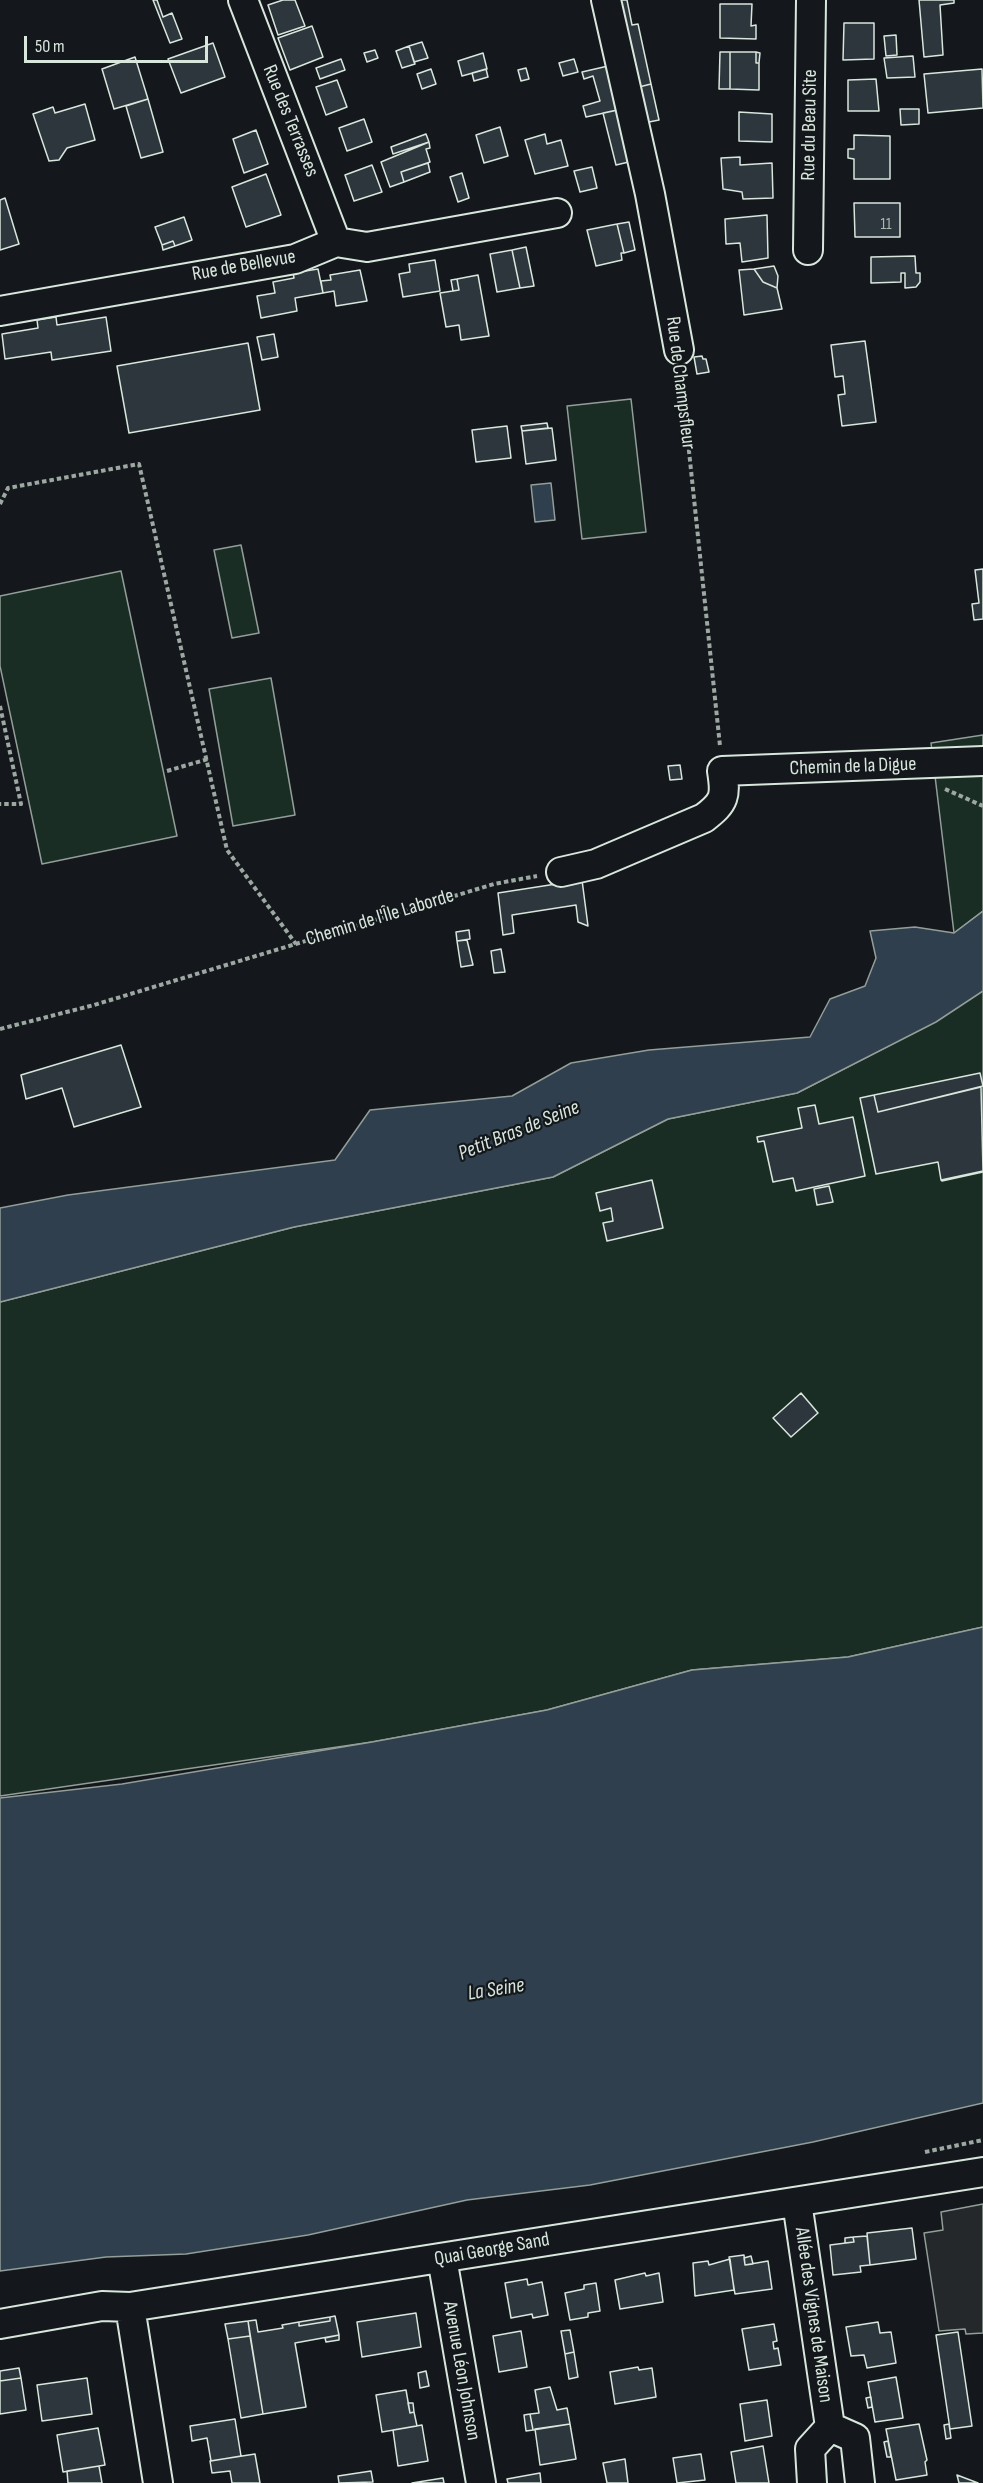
<!DOCTYPE html>
<html>
<head>
<meta charset="utf-8">
<style>
  body { margin:0 }
  #map { position:relative; width:983px; height:2483px; overflow:hidden; background:#14181c; font-family:"Sofia Sans Condensed",sans-serif }
  canvas { display:block }
  .scale { position:absolute; left:24px; top:36px; width:184px; height:27px; box-sizing:border-box; border:3px solid #d8e6dc; border-top:0; padding-left:8px; font-size:18px; line-height:21px; white-space:nowrap; color:#d8e6dc; -webkit-text-stroke:4px #14181c; paint-order:stroke }
</style>
</head>
<body>
<div id="map">
<canvas width="983" height="2483"></canvas>
<div class="scale">50 m</div>
</div>
<script>
const c = document.querySelector('canvas').getContext('2d');
c.lineJoin = 'round';
function fill(path, color) {
  c.fillStyle = color;
  c.fill(path, 'evenodd');
}
function trace(path, color, width, dash) {
  c.strokeStyle = color;
  c.lineWidth = width;
  c.lineCap = dash ? 'butt' : 'round';
  c.setLineDash(dash || []);
  c.stroke(path);
}
function write(font, color, halo, rows, align = 'center') {
  c.font = font + ' "Sofia Sans Condensed",sans-serif';
  c.lineWidth = 4.5;
  c.setLineDash([]);
  c.textBaseline = 'middle';
  c.strokeStyle = halo;
  c.fillStyle = color;
  for (const [text, x, y, turn = 0] of rows) {
    c.save();
    c.translate(x, y);
    c.rotate((+turn || 0) * Math.PI / 180);
    c.textAlign = isNaN(turn) ? turn : align;
    if (halo) c.strokeText(text, 0, 0);
    c.fillText(text, 0, 0);
    c.restore();
  }
}
const green = new Path2D(`
  M631 399 646 532 582 539 567 406Z
  M241 545 259 633 232 638 214 550Z
  M121 571 177 836 42 864 0 666V596Z
  M271 678 295 815 233 826 209 689Z
  M983 735V911L954 933 931 743Z
  M983 990V1627L848 1657 692 1670 547 1710 372 1742 0 1796V1302L294 1227 553 1177 668 1119 797 1093 927 1026Z`);
fill(green, '#1a2d24');
trace(green, '#939e99', 1.5);
const parking = new Path2D(`
  M983 2204V2333L966 2334 965 2329 939 2331 924 2233 943 2230 941 2212Z`);
fill(parking, '#24282b');
trace(parking, '#939e99', 1.5);
const water = new Path2D(`
  M551 483 555 520 535 522 531 485Z
  M983 911V991L936 1022 797 1093 668 1119 553 1177 294 1227 0 1302V1208L68 1195 335 1160 370 1110 512 1096 571 1063 649 1050 810 1037 830 999 865 986 876 958 870 931 915 927 954 933Z
  M983 1627V2103L813 2142 590 2185 467 2200 308 2235 186 2254 106 2257 0 2271V1798L122 1784 372 1742 547 1710 692 1670 848 1657Z`);
fill(water, '#2f3f4d');
trace(water, '#939e99', 1.5);
const building = new Path2D(`
  M153 0H157L163 17 172 13 182 39 170 43Z
  M283 0H295L305 26 278 35 268 5Z
  M610 0H627L632 25 638 24 651 84 631 89Z
  M919 0H954V3L940 5 943 55 924 57Z
  M720 4H752L751 26 756 25V39L720 38Z
  M844 23H874V59L843 60Z
  M312 26 323 57 290 70 278 38Z
  M896 35 897 55 886 56 884 36Z
  M422 42 428 58 414 62 409 46Z
  M213 43 225 77 181 93 168 59Z
  M409 46 415 64 402 68 396 51Z
  M375 50 378 58 367 62 364 53Z
  M720 52H730V89H719Z
  M730 52H756V63H759V90L730 89Z
  M756 52 760 53 759 63H756Z
  M483 53 487 69 462 76 458 61Z
  M913 56 915 77 887 78 884 58Z
  M135 57 148 99 114 109 102 69Z
  M341 59 345 70 320 79 316 68Z
  M574 59 578 72 563 76 559 63Z
  M608 66 622 109 586 117 583 106 600 101 593 76 584 79 582 72Z
  M526 68 529 79 521 81 518 70Z
  M431 69 436 84 422 89 417 74Z
  M486 69 488 77 474 81 472 73Z
  M982 69 983 108 928 113 924 74Z
  M876 79 879 111H848V80Z
  M337 80 347 107 326 115 316 87Z
  M651 84 659 120 639 124 631 89Z
  M148 99 163 152 141 158 126 106Z
  M85 104 95 140 67 148 59 160 49 161 33 114 53 107 55 113Z
  M622 109 633 161 616 165 603 113Z
  M900 109H919V124L901 125Z
  M739 112 772 114V142L739 141Z
  M364 119 372 142 347 151 339 128Z
  M500 127 508 156 484 163 476 135Z
  M256 130 268 164 244 173 233 139Z
  M426 134 429 142 393 154 391 147Z
  M545 134 547 144 561 140 568 166 535 174 525 140Z
  M854 135 890 136V179H854V159L848 158V149H854Z
  M429 142 430 148 426 149 430 162 401 172 404 182 390 187 381 162Z
  M740 157V165L772 163 773 198 743 199 742 192 723 189 721 158Z
  M428 163 430 172 404 182 401 172Z
  M372 165 382 192 354 201 345 175Z
  M592 167 597 188 580 192 574 171Z
  M462 173 469 198 458 202 450 177Z
  M266 174 281 215 246 227 232 187Z
  M5 198 19 244 0 250V200Z
  M854 203H900V237H855Z
  M767 215 768 258 742 262 740 243 726 244 725 219Z
  M184 217 192 240 175 246 173 241 162 245 155 227Z
  M629 222 635 250 624 253 617 224Z
  M617 224 624 253H621L622 260 596 266 587 230Z
  M173 241 175 246 163 250 162 245Z
  M526 247 534 286 520 288 512 250Z
  M512 250 520 288 497 292 490 254Z
  M915 256 916 273H920V282L916 287 905 288V273H901V282L871 283V257Z
  M435 260 440 291 403 297 399 274 410 272 409 264Z
  M774 266 778 276 777 288 763 282 754 269Z
  M318 269 323 293 295 298 297 311 261 318 257 296 275 293 273 282 294 278 293 273Z
  M754 269 763 282 777 288 782 309 744 315 739 270Z
  M360 270 367 301 336 306 334 291 323 293 321 281 331 280 330 275Z
  M478 275 489 336 461 340 459 325 446 327 440 293 459 290 457 279Z
  M457 279 459 290 453 291 451 280Z
  M56 317 57 325 106 317 111 351 52 360 51 352 5 359 2 334 38 328 37 320Z
  M274 334 278 357 262 360 257 337Z
  M865 341 876 422 842 426 838 395 845 394 843 376 835 377 831 345Z
  M248 343 260 410 129 433 117 366Z
  M702 356 703 359H706L709 372 697 374 694 357Z
  M547 423 548 428 522 431 521 426Z
  M507 426 511 458 476 462 472 430Z
  M552 428 556 460 526 464 522 431Z
  M983 569V619L974 620 972 604 979 603 975 570Z
  M680 765 682 779 670 780 668 766Z
  M582 880 588 926 578 922 576 905 512 915 514 933 503 935 498 893Z
  M469 930 470 939 457 941 456 932Z
  M467 940 473 965 461 967 457 941Z
  M501 949 505 972 494 973 491 951Z
  M121 1045 141 1107 74 1127 62 1088 26 1099 21 1075Z
  M980 1073 983 1086 878 1112 874 1095Z
  M981 1087 983 1171 941 1180 938 1162 876 1174 860 1098 874 1095 878 1112Z
  M815 1105 819 1124 853 1117 865 1176 796 1191 793 1178 773 1182 764 1141 758 1142 757 1137 802 1128 798 1108Z
  M983 1171V1172L942 1181 941 1180Z
  M652 1180 663 1228 607 1241 603 1223 613 1221 611 1208 600 1211 596 1193Z
  M829 1186 833 1202 817 1205 814 1189Z
  M801 1393 818 1413 791 1437 773 1418Z
  M912 2228 916 2259 870 2265 867 2233Z
  M867 2236 870 2265 860 2266 861 2272 833 2275 830 2245 854 2242 853 2237Z
  M853 2237 854 2242 845 2243V2238Z
  M744 2255 745 2265 768 2261 772 2289 735 2294 729 2257Z
  M751 2256 753 2264 745 2265 744 2258Z
  M730 2259 734 2290 695 2296 693 2263 708 2261 709 2265Z
  M645 2273 646 2276 659 2273 663 2302 620 2309 615 2280Z
  M527 2279 528 2285 542 2282 548 2315 533 2318 532 2314 511 2318 505 2283Z
  M596 2283 600 2311 588 2313V2317L570 2320 565 2293 584 2289V2285Z
  M416 2313 421 2347 362 2357 357 2322Z
  M335 2316 339 2335 295 2343 306 2407 263 2414 248 2321 256 2320 258 2332 283 2328 282 2325 299 2322V2326L330 2321V2317Z
  M330 2317V2321L299 2326V2322Z
  M248 2321 250 2336 228 2339 225 2324Z
  M878 2322 880 2333 891 2332 896 2363 867 2368 864 2355 851 2356 846 2327Z
  M774 2324 777 2341 773 2342 774 2349 778 2348 781 2365 749 2370 742 2329Z
  M570 2330 574 2352 565 2354 561 2331Z
  M521 2331 527 2367 499 2372 493 2336Z
  M958 2332 972 2426 950 2429 936 2335Z
  M339 2335V2340L326 2342 325 2338Z
  M250 2336 263 2414 241 2418 228 2339Z
  M574 2352 578 2377 569 2379 565 2354Z
  M638 2367 639 2370 652 2368 656 2397 615 2404 610 2372Z
  M19 2368 21 2378 0 2381V2371Z
  M426 2371 429 2386 420 2388 418 2373Z
  M896 2377 903 2418 875 2422 868 2382Z
  M21 2378 26 2410 0 2414V2381Z
  M87 2378 92 2414 42 2421 37 2385Z
  M550 2387 557 2410 567 2408 570 2424 533 2430 530 2414 539 2413 535 2390Z
  M406 2390 410 2413 414 2412 417 2426 382 2432 376 2395Z
  M871 2397 872 2407 868 2408 866 2398Z
  M767 2400 772 2436 745 2441 740 2404Z
  M408 2403H413L414 2412 410 2413Z
  M530 2414 533 2430 526 2431 524 2415Z
  M235 2419 241 2456 211 2461 207 2438 192 2441 190 2426Z
  M570 2424 576 2459 540 2465 535 2429Z
  M919 2424 927 2460 925 2462 927 2475 896 2480 886 2429Z
  M949 2424 951 2438 946 2439 944 2425Z
  M422 2425 428 2461 398 2466 393 2430Z
  M98 2428 105 2465 63 2472 57 2435Z
  M888 2441 891 2457H887L884 2442Z
  M763 2446 769 2483H736L731 2452Z
  M255 2454 260 2483H232L230 2471 212 2473 210 2461Z
  M701 2454 705 2480 677 2483 673 2458Z
  M625 2459 628 2483H607L603 2463Z
  M99 2466 102 2483H68L67 2471Z
  M371 2471 373 2482 339 2483 338 2476Z
  M540 2473 541 2483H508L507 2479Z
  M957 2475 978 2483H959Z
  M443 2478 444 2483H412Z`);
fill(building, '#2c363c');
trace(building, '#d8e6dc', 1.5);
const minor = new Path2D(`
  M243 0 336 242
  M606 0 650 194 679 350
  M808 250 811 0
  M0 311 295 259 336 242 367 247 557 213
  M561 872 596 864 704 818C725 802 726 796 722 771L983 761
  M797 2202 830 2427
  M442 2258 481 2483
  M130 2307 158 2483
  M0 2324 102 2306 130 2307 983 2172
  M812 2483 810 2449 830 2427 855 2438 860 2483`);
trace(minor, '#d8e6dc', 32);
trace(new Path2D(`
  M681 375 720 746
  M0 504 8 488 139 464 227 850 296 944
  M0 706 21 804H0
  M167 771 208 759
  M945 789 983 806
  M0 1029 94 1005 494 884 537 876
  M925 2152 983 2140`), '#9da8a2', 4, [4.5, 3]);
trace(minor, '#14181c', 28);
write('16px', '#adbab4', null, [
  ["11",886,225]
]);
write('20px', '#d8e6dc', '#14181c', [
  ["Rue des Terrasses",290,121,68],
  ["Rue du Beau Site",810,125,-89],
  ["Rue de Bellevue",244,266,-10],
  ["Rue de Champsfleur",680,383,83],
  ["Chemin de la Digue",853,767,-2],
  ["Chemin de l'Île Laborde",380,918,-17],
  ["Quai George Sand",492,2250,-10],
  ["Allée des Vignes de Maison",813,2315,82],
  ["Avenue Léon Johnson",461,2371,80]
]);
write('italic 21px', '#d8e6dc', '#14181c', [
  ["Petit Bras de Seine",519,1131,-22],
  ["La Seine",496,1990,-9]
]);
</script>
</body>
</html>
